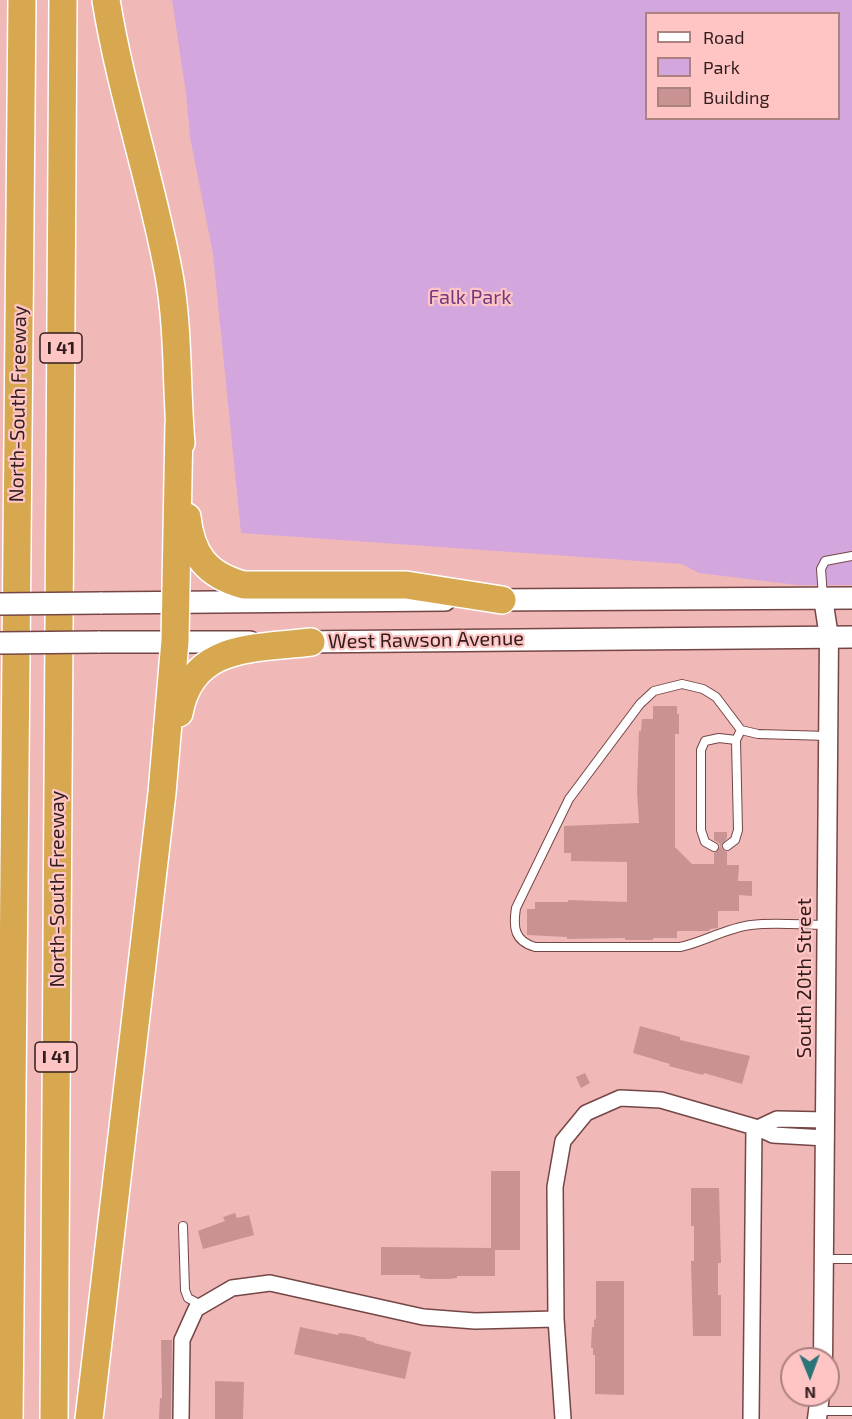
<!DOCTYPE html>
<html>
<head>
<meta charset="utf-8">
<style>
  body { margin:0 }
  #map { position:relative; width:852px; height:1419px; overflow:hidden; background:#f0b8b7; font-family:"Exo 2",sans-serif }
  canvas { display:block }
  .legend { position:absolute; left:645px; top:12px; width:195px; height:108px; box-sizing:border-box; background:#fec5c4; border:2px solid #ac8281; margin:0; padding:8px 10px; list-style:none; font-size:18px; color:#311d1c }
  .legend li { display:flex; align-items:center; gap:12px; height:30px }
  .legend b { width:30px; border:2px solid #ac8281 }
  .north { position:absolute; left:780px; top:1347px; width:60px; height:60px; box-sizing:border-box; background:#fec5c4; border:2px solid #ac8281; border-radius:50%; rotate:179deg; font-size:16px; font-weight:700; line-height:24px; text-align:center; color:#311d1c }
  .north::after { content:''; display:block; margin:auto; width:21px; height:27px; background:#2b7579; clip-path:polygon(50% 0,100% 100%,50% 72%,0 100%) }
</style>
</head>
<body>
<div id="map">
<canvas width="852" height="1419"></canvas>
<ul class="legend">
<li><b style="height:8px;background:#fff"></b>Road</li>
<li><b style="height:16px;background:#d3a7dd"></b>Park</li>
<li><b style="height:16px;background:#c89392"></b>Building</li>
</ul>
<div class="north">N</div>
</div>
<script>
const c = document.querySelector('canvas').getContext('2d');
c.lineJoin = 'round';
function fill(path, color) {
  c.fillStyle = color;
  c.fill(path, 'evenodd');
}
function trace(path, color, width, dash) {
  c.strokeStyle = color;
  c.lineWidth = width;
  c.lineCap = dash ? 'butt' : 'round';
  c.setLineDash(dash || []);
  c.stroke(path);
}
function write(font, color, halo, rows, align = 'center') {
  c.font = font + ' "Exo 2",sans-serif';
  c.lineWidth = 4.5;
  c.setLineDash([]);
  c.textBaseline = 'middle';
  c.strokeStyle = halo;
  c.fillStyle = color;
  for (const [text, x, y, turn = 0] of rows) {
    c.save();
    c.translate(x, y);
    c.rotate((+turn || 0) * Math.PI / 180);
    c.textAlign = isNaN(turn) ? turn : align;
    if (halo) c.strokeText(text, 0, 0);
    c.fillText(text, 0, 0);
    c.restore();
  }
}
fill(new Path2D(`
  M172 0H852V585H797L699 573 682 564 241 533 213 254 190 137 186 93ZM646 14H838V118H646Z`), '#d3a7dd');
fill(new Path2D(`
  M653 706H677V714H679V734H675V847L692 864H714V853L720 847 719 843 714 840V832H727V838L721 846 723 850 727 852V865H739L738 881H752V896L739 895V911H718V928L710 929 709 931H677V938H653V940H625V938L567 939V937L527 935V909H535V902H568V900L627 902V862L571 861V853H564V826L639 823 637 791 639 731H641L642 719H653Z
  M640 1026 680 1037V1040L750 1056 742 1084 704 1073 703 1075 669 1066 670 1064 633 1053Z
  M585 1073 590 1083 581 1088 576 1077Z
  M491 1171H520V1250H495V1276H457V1278L448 1279H428L420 1278V1275H381V1247L491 1248Z
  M691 1188H719L721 1263H718V1295H721V1336H693L691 1261H694V1226H691Z
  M235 1213 237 1218 249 1215 254 1235 203 1249 198 1231 225 1221 223 1217Z
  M596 1281H624V1395L595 1394V1355H593V1348H591L592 1327H594V1320L596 1319Z
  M300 1327 338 1335 339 1333 349 1334 366 1338V1340L374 1342V1343L411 1352 405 1379 294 1354Z
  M161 1340H172L171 1419H159L160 1398H162Z
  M215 1381 244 1382 243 1419H215Z`), '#c89392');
const service = new Path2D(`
  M823 597 821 569 825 561 852 556
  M727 846 735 840 738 830 736 740 741 730
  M714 847 705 842 701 830V750L705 741 719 738 736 740
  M825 925C801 925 775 922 751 925 726 928 704 942 680 947H535C514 941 513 927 516 908L569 799 640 704 654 691 682 684 703 689 716 697 741 730 758 734 828 736
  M183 1226 185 1290 188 1298 201 1305
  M824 1259H852
  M818 1411H852`);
const minor = new Path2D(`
  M758 1128 777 1119 826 1120
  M181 1419 182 1340 196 1309 232 1288 270 1283 423 1317 475 1321 556 1319
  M563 1419 556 1319 555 1187 563 1141 586 1113 620 1098 661 1100 758 1128 773 1135 826 1138
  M751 1419 754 1127`);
const tertiary = new Path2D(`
  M823 1359 829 637 823 598
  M817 1419 820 1395`);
const secondary = new Path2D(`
  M488 600 852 598
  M100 603 445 600
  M98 642H250
  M296 642 852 637`);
const motorway = new Path2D(`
  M106 0C121 93 152 182 169 275 179 331 176 387 181 443
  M187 517C191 554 206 575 244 585H406L502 600
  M179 713C192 643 254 649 311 642
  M9 1419 22 0
  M54 1419 63 0
  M89 1419 162 793 175 641 179 424`);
trace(service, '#754646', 10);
trace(minor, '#754646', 18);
trace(tertiary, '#754646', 21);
trace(secondary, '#754646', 24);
trace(motorway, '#fff', 30);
trace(service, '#fff', 8);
trace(minor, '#fff', 15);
trace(tertiary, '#fff', 18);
trace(secondary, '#fff', 21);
trace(motorway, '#d8a851', 27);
const secondaryBridge = new Path2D(`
  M0 604 100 603
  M0 643 98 642`);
trace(secondaryBridge, '#754646', 24, []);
trace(secondaryBridge, '#fff', 21);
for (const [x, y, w] of [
  [61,348,42],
  [56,1057,42]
]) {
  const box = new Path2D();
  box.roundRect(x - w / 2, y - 15, w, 30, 4.5);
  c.fillStyle = '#fec5c4';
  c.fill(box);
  trace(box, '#311d1c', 1.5);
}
write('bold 18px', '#311d1c', null, [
  ["I 41",61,348],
  ["I 41",56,1057]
]);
write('20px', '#733880', '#fec5c4', [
  ["Falk Park",470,297]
]);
write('20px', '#311d1c', '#fec5c4', [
  ["North-South Freeway",18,404,-89],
  ["West Rawson Avenue",426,640,-1],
  ["North-South Freeway",57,889,-90],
  ["South 20th Street",804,978,-90]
]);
</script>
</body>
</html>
